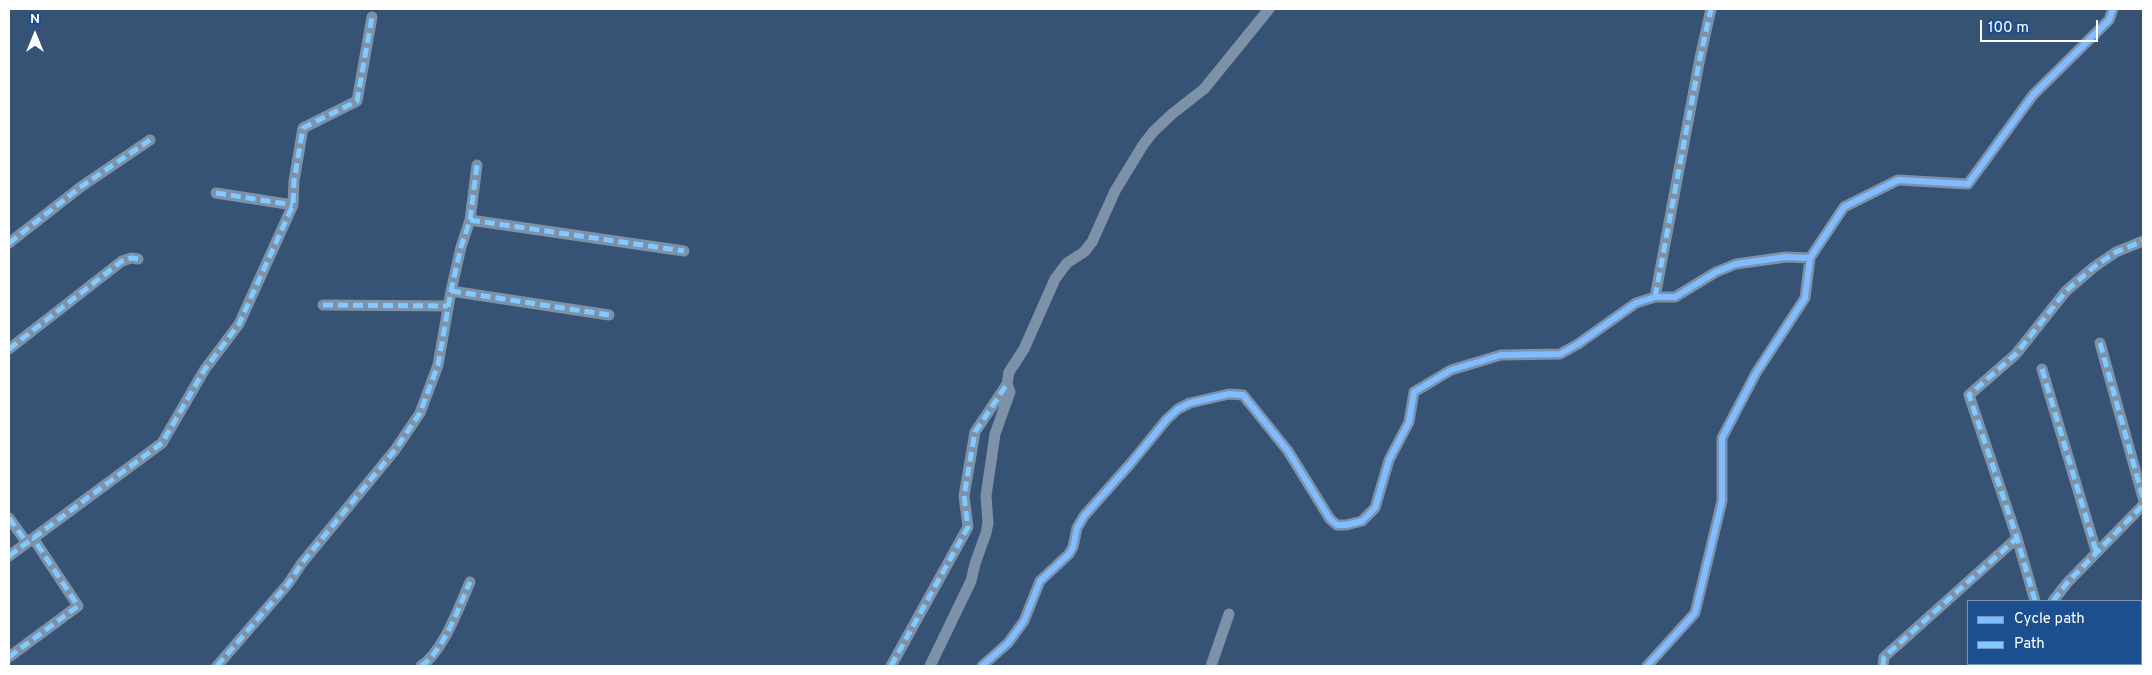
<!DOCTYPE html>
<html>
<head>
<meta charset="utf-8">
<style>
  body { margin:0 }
  #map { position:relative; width:2152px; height:675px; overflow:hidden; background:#365274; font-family:Overpass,sans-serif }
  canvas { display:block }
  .frame { position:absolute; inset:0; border:10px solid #fff; pointer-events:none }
  .legend { position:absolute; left:1967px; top:600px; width:175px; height:65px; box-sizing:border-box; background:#1b4f8f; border:1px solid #7695bc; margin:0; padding:6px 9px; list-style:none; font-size:15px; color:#fff }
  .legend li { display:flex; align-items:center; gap:10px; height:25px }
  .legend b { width:25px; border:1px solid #7695bc }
  .north { position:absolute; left:10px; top:10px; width:50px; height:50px; -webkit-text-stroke:4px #1b4f8f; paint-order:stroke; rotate:0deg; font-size:14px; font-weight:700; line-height:20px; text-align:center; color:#fff }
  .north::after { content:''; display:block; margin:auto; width:18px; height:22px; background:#fff; clip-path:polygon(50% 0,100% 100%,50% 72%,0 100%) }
  .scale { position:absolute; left:1980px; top:20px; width:118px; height:22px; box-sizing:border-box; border:2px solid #fff; border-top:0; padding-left:6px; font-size:15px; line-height:18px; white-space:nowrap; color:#fff; -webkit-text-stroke:4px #1b4f8f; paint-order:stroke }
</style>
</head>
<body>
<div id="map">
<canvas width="2152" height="675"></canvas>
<div class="frame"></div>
<ul class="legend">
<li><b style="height:6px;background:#80bcff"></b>Cycle path</li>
<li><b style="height:6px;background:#80caff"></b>Path</li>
</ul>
<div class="north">N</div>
<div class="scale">100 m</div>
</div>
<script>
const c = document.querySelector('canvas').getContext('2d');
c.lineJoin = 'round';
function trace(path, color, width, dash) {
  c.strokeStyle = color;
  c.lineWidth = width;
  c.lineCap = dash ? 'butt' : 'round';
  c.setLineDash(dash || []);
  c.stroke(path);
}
trace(new Path2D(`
  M216 193 293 205
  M470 220 684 251
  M9 243 82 186 150 140
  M451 291 609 315
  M1655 297 1700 58 1711 9
  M323 305 448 306
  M2100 343 2143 498
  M9 349 122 261 131 258 138 259
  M2042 369 2096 551
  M9 518 27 543
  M9 556 162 443 205 369 239 324 293 205 294 181 303 128 357 101 372 17
  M2035 601 2017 538 1969 395 2016 354 2066 291 2094 267 2116 252 2143 241
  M2053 601 2067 583 2143 505
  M2141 610 2143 608
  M9 657 78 606 33 538
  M2137 664 2139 666
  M217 666 288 584 302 563 395 450 420 413 438 365 451 291 461 247 470 220 477 165
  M421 666C443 652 459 607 470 582
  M891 666 968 527 964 496 975 432 1007 384
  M930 666 971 581 975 564 986 533 988 523 986 496 995 434 1010 392 1007 384 1009 372 1024 349 1055 279 1067 263 1084 252 1092 242 1115 191 1143 145 1153 132 1172 114 1204 89 1269 9
  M982 666 1008 643 1024 621 1040 581 1069 554 1073 547 1077 528 1084 516 1131 463 1167 419 1178 409 1190 403 1229 394 1243 395 1288 451 1330 519 1337 525H1346L1362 521 1375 508 1389 460 1409 422 1414 392 1451 370 1501 355 1560 354 1578 344 1636 303 1655 297H1675L1716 272 1736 264 1786 257 1810 258
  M1211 666 1229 614
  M1647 666 1695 613 1722 501V438L1756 373 1805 298 1810 258 1844 207 1898 180 1968 184 2033 95 2109 20 2113 9
  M1883 666 1884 657 2017 538
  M1986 666 1988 664`), '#7d92a8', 11);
trace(new Path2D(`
  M216 193 293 205
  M470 220 684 251
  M9 243 82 186 150 140
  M451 291 609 315
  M1655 297 1700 58 1711 9
  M323 305 448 306
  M2100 343 2143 498
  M9 349 122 261 131 258 138 259
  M2042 369 2096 551
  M9 518 27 543
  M9 556 162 443 205 369 239 324 293 205 294 181 303 128 357 101 372 17
  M2035 601 2017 538 1969 395 2016 354 2066 291 2094 267 2116 252 2143 241
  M2053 601 2067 583 2143 505
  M2141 610 2143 608
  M9 657 78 606 33 538
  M2137 664 2139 666
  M217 666 288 584 302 563 395 450 420 413 438 365 451 291 461 247 470 220 477 165
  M421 666C443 652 459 607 470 582
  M891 666 968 527 964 496 975 432 1007 384
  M1883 666 1884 657 2017 538
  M1986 666 1988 664`), '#80caff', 5, [10, 5]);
trace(new Path2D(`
  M982 666 1008 643 1024 621 1040 581 1069 554 1073 547 1077 528 1084 516 1131 463 1167 419 1178 409 1190 403 1229 394 1243 395 1288 451 1330 519 1337 525H1346L1362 521 1375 508 1389 460 1409 422 1414 392 1451 370 1501 355 1560 354 1578 344 1636 303 1655 297H1675L1716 272 1736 264 1786 257 1810 258
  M1647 666 1695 613 1722 501V438L1756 373 1805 298 1810 258 1844 207 1898 180 1968 184 2033 95 2109 20 2113 9`), '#80bcff', 6);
</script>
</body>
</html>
